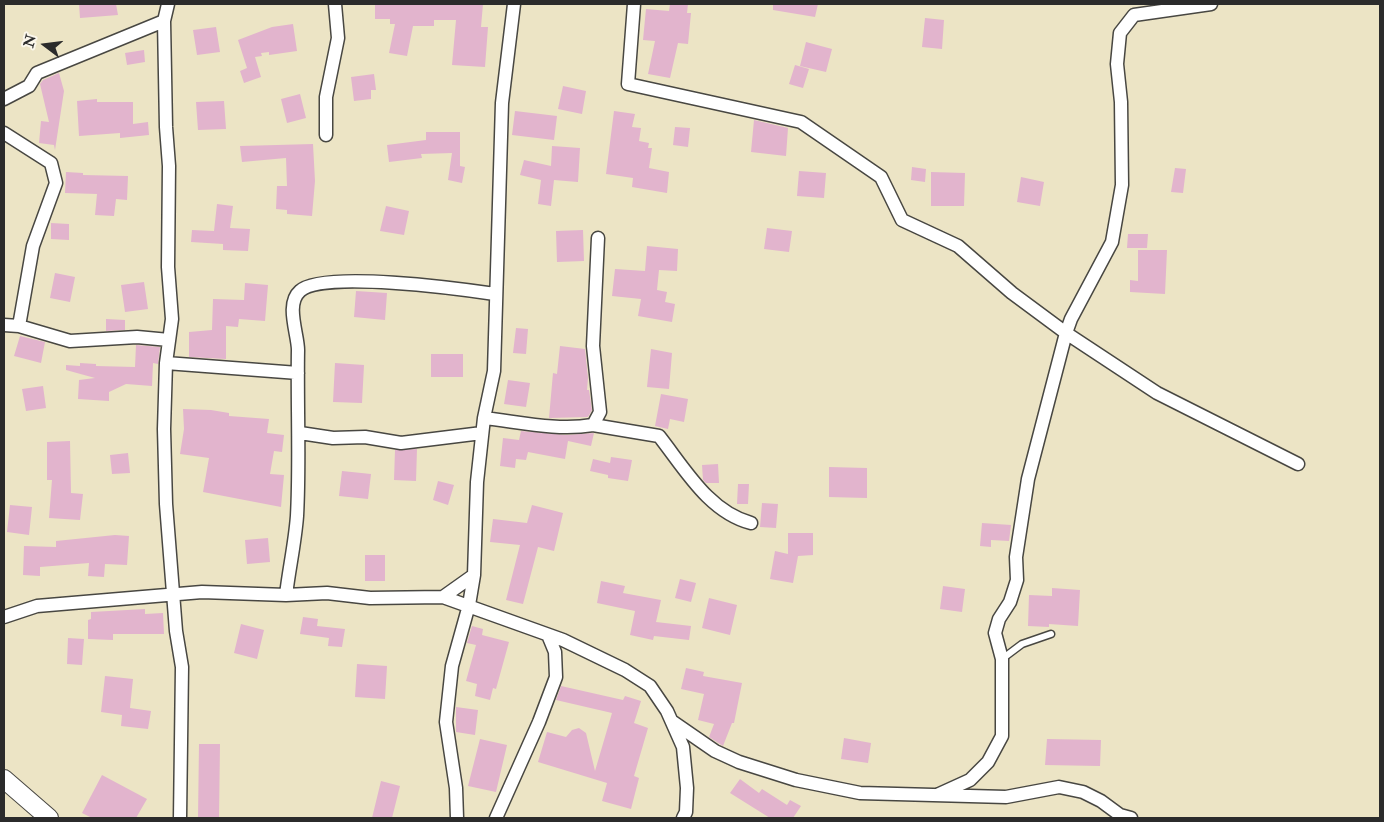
<!DOCTYPE html>
<html>
<head>
<meta charset="utf-8">
<style>
  body { margin:0 }
  #map { position:relative; width:1384px; height:822px; overflow:hidden; background:#ece4c5; font-family:"IM FELL Double Pica",serif }
  canvas { display:block }
  .frame { position:absolute; inset:0; border:5px solid #2b2b2b; pointer-events:none }
  .north { position:absolute; left:20px; top:20px; width:50px; height:50px; -webkit-text-stroke:4px #fbf7ec; paint-order:stroke; rotate:285deg; font-size:14px; font-weight:700; line-height:20px; text-align:center; color:#2b2b2b }
  .north::after { content:''; display:block; margin:auto; width:18px; height:22px; background:#2b2b2b; clip-path:polygon(50% 0,100% 100%,50% 72%,0 100%) }
</style>
</head>
<body>
<div id="map">
<canvas width="1384" height="822"></canvas>
<div class="frame"></div>
<div class="north">N</div>
</div>
<script>
const c = document.querySelector('canvas').getContext('2d');
c.lineJoin = 'round';
function fill(path, color) {
  c.fillStyle = color;
  c.fill(path, 'evenodd');
}
function trace(path, color, width, dash) {
  c.strokeStyle = color;
  c.lineWidth = width;
  c.lineCap = dash ? 'butt' : 'round';
  c.setLineDash(dash || []);
  c.stroke(path);
}
fill(new Path2D(`
  M79 4H116L118 15 80 18Z
  M375 4H483L481 27H488L485 67 452 65 456 20H434V26H413L407 56 389 53 395 24H390V19H375Z
  M670 4H688L687 13H691L688 44 678 43 670 78 648 74 655 41 643 40 646 9 669 11Z
  M773 4H818L815 17 773 10Z
  M925 18 944 20 942 49 922 47Z
  M293 24 297 51 269 55V52L261 53 262 56 255 57 261 77 244 83 240 71 247 68 238 40 272 27Z
  M216 27 220 52 197 55 193 30Z
  M806 42 832 49 826 72 800 66Z
  M144 50 145 62 127 65 125 53Z
  M795 65 809 69 803 88 789 84Z
  M59 73 64 91 55 150 54 145 39 143 41 121 49 122 40 84 43 80Z
  M374 74 376 90H371V99L354 101 351 77Z
  M563 86 586 91 582 114 558 109Z
  M300 94 306 118 287 123 281 99Z
  M97 99V102H133V124L148 122 149 135 120 138V133L79 136 77 101Z
  M224 101 226 129 198 130 196 102Z
  M515 111 557 116 554 140 512 135Z
  M614 111 635 114 632 127 641 128 639 141 649 143 648 148H652L649 168 669 172 667 193 632 187 633 178 606 174Z
  M754 120 788 128 786 156 751 152Z
  M675 127 690 128 688 147 673 145Z
  M426 132H460V166L465 167 462 183 448 180 452 153 421 154 422 158 389 162 387 145 426 140Z
  M313 144 315 181 312 216 287 214V210L276 209 277 186H287L286 158 242 162 240 146Z
  M552 146 580 148 578 182 554 180 551 206 538 204 541 180 520 175 524 160 551 166Z
  M912 167 926 169 925 182 911 180Z
  M1175 168 1186 169 1183 193 1171 192Z
  M799 171 826 173 824 198 797 196Z
  M66 172 83 173V175L128 176 127 200 116 199 114 216 95 215 97 194 65 193Z
  M931 172 965 173 964 206H931Z
  M1021 177 1044 182 1040 206 1017 202Z
  M217 204 233 206 230 228 250 229 248 251 223 250V244L191 242 192 230 214 231Z
  M386 206 409 211 404 235 380 231Z
  M51 223 69 224V240L51 239Z
  M767 228 792 231 789 252 764 249Z
  M583 230 584 261 557 262 556 231Z
  M1128 234H1148L1147 248H1127Z
  M647 246 678 249 677 271 659 270 657 290 667 292 665 302 675 304 672 322 638 316 641 299 612 296 615 269 645 271Z
  M1138 250H1167L1165 294 1130 292V280L1138 281Z
  M55 273 75 277 70 302 50 298Z
  M144 282 148 309 125 312 121 285Z
  M245 283 268 285 265 321 239 319 238 327 226 326V359L189 357V332L212 330 213 299 244 300Z
  M356 291 387 293 385 320 354 317Z
  M106 319 125 320V330L106 331Z
  M516 328 528 329 526 354 513 353Z
  M20 336 45 342 41 363 14 356Z
  M136 345 160 347 158 364 153 363 152 386 126 384 109 392V401L78 399 79 380 95 378 66 370V365L80 366V363L96 364V366L135 367Z
  M560 346 585 349 588 378 587 390H589L592 410 588 417 549 418 553 373 557 374Z
  M651 349 672 353 669 389 647 387Z
  M431 354H463V377H431Z
  M335 363 364 365 362 403 333 402Z
  M508 380 530 383 526 407 504 404Z
  M43 386 46 408 26 411 22 389Z
  M661 394 688 399 684 422 670 419 668 429 655 426Z
  M183 409 211 410 229 413V416L269 419 267 433 284 435 282 452 274 451 270 474 284 475 281 507 203 492 209 458 180 454 184 429Z
  M521 431 566 435 594 433 591 446 568 441 565 459 528 452 526 460 516 459 515 468 500 466 503 438 519 440Z
  M70 441 71 493 83 494 80 520 49 518 52 480H47V442Z
  M417 449 416 481 394 480 395 450Z
  M128 453 130 473 112 474 110 455Z
  M611 457 632 460 628 481 608 478V475L590 471 593 459 610 463Z
  M718 464 719 483H706L703 480 702 465Z
  M829 467 867 468V498L829 497Z
  M342 471 371 474 368 499 339 496Z
  M438 481 454 485 448 505 433 500Z
  M738 484H749L748 504H737Z
  M762 503 778 504 776 528 760 527Z
  M10 505 32 507 29 535 7 532Z
  M532 505 563 513 554 551 538 547 523 604 506 600 520 545 490 542 493 519 527 523Z
  M982 523 1011 525 1009 541 991 540V547L980 546Z
  M788 533H813V555L798 556 793 583 770 579 775 551 788 554Z
  M115 535 129 536 127 565 105 564 104 577 88 576 89 563 40 567V576L23 575 24 546 56 547V541Z
  M268 538 270 562 247 564 245 540Z
  M365 555H385V581H365Z
  M680 579 696 583 691 602 675 598Z
  M601 581 625 586 623 593 661 600 656 622 691 626 689 640 654 636 653 640 630 635 635 611 597 603Z
  M943 586 965 589 962 612 940 609Z
  M1052 588 1080 590 1078 626 1049 624V627L1028 626 1029 595 1052 596Z
  M709 598 737 605 730 635 702 628Z
  M145 609V614L163 613 164 634H113V640L88 639V620L91 619V612Z
  M303 617 318 619 317 626 345 629 342 647 328 646 329 638 300 634Z
  M241 624 264 630 257 659 234 653Z
  M472 626 483 629 482 635 509 642 496 689 493 688 490 700 475 696 477 684 466 681 476 645 467 643Z
  M68 638 84 639 82 665 67 664Z
  M357 664 387 666 385 699 355 697Z
  M686 668 704 672 703 676 742 683 734 723H732L723 746 709 737 714 724 698 720 704 694 681 689Z
  M105 676 133 679 130 708 151 711 148 729 121 726 122 715 101 712Z
  M561 686 623 700 625 696 641 701 634 723 648 728 634 776 639 778 631 809 602 801 607 783 538 762 547 732 566 737 572 730 579 728 586 733 595 771 612 713 556 700Z
  M456 707 478 710 475 735 456 732Z
  M844 738 871 743 868 763 841 759Z
  M480 739 507 745 496 792 468 786Z
  M1047 739 1101 740 1100 766 1045 765Z
  M199 744H220L219 818H198Z
  M102 775 147 799 136 818H92L82 813Z
  M740 779 759 793 762 789 787 805 790 800 801 806 793 818H770L730 793Z
  M381 781 400 786 392 818H372Z`), '#e2b4cd');
const lane = new Path2D(`
  M1002 659 1022 644 1051 634`);
const street = new Path2D(`
  M634 4 628 84 801 122 881 177 902 220 958 246 1012 293 1066 333 1157 393 1298 464
  M164 21 166 127 169 166 168 267 172 319 166 363 164 429 166 504 176 631 182 667 180 818
  M4 99 29 86 37 73 164 21 168 4
  M4 133 51 163 56 183 33 246 19 326
  M326 135V97L338 38 335 4
  M4 325 19 326 70 341 137 337 169 340
  M166 363 298 373
  M484 418C520 422 557 431 593 425L600 412 593 346 598 238
  M593 425 659 436C685 469 709 512 751 523
  M300 433 333 438 365 437 401 443 482 433
  M286 595C289 569 295 543 297 516 300 461 297 406 298 350 298 334 285 304 300 291 322 270 461 289 495 294
  M443 597 474 575
  M4 617 37 606 202 592 286 595 327 593 370 598 443 597 563 640 625 670 650 686 667 711 683 747 687 788 686 812 683 818
  M673 722 715 751 739 762 796 780 860 793 1006 797 1059 787 1083 792 1101 801 1120 815 1131 818
  M937 795 970 780 988 762 1002 736V659L995 633 999 619 1010 602 1017 580 1016 557 1028 479 1066 333 1071 319 1112 242 1122 185 1121 102 1117 64 1120 33 1134 15 1211 4
  M457 818 456 788 446 722 452 666 469 605 474 575 477 482 484 418 494 371 502 103 514 4
  M496 818 539 722 556 677 555 652 548 635`);
const secondary = new Path2D(`
  M4 779 49 818`);
trace(lane, '#484742', 9);
trace(street, '#484742', 15);
trace(secondary, '#484742', 20);
trace(lane, '#fff', 6);
trace(street, '#fff', 12);
trace(secondary, '#fff', 18);
</script>
</body>
</html>
